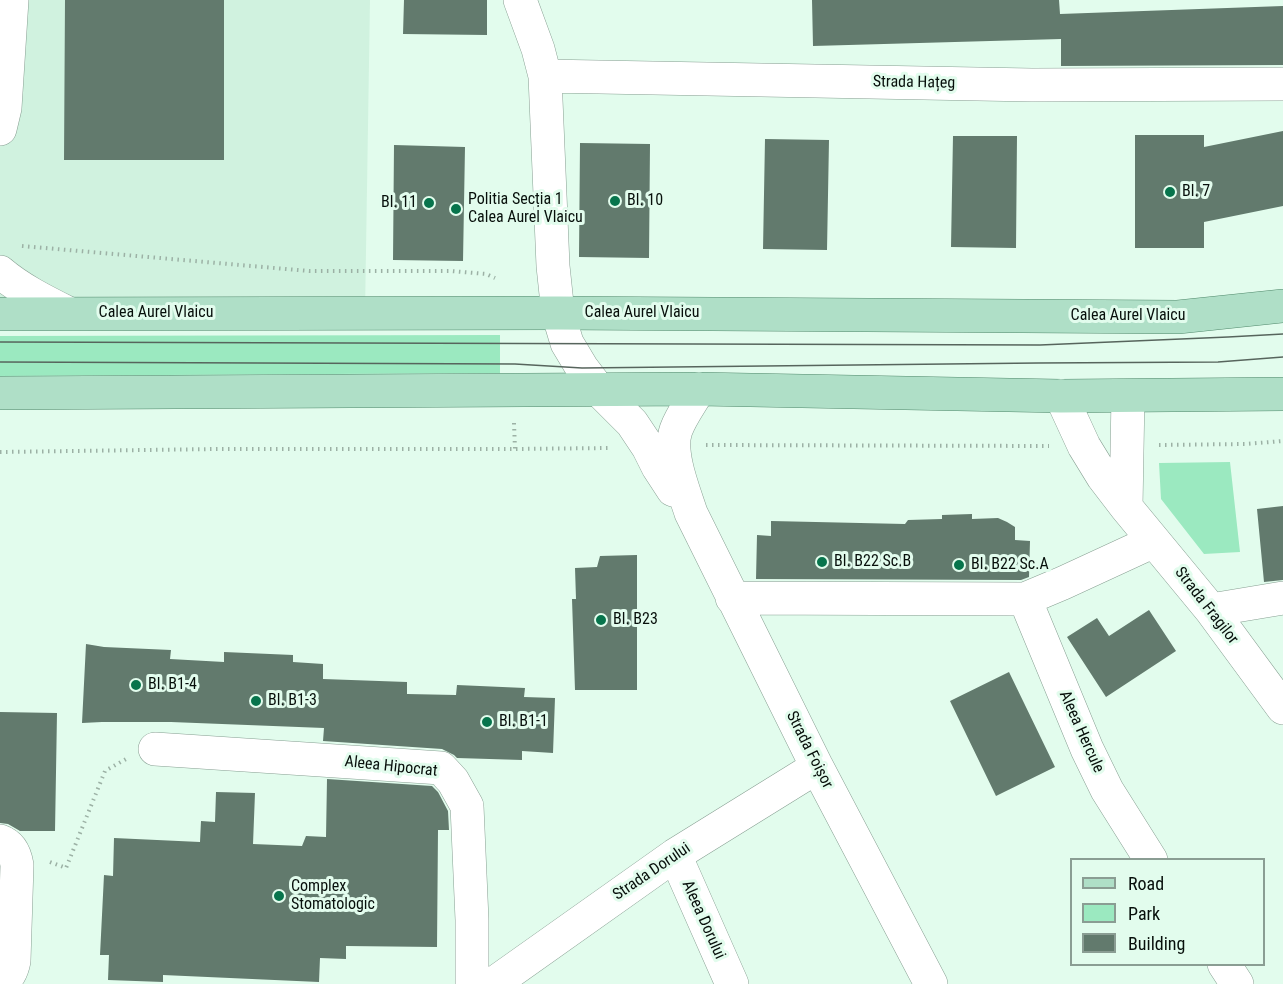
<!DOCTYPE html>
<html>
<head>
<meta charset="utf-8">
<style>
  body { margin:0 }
  #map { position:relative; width:1283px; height:984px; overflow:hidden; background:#e2fced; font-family:"Roboto Condensed",sans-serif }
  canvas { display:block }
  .legend { position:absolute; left:1070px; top:858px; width:195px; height:108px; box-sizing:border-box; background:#e2fced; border:2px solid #8a9d93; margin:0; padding:8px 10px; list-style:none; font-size:18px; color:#070f0b }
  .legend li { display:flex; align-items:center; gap:12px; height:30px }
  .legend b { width:30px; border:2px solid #8a9d93 }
</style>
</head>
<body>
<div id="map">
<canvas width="1283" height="984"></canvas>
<ul class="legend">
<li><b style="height:8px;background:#afdfc7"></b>Road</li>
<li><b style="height:16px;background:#9be9c0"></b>Park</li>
<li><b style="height:16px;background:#627a6d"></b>Building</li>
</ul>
</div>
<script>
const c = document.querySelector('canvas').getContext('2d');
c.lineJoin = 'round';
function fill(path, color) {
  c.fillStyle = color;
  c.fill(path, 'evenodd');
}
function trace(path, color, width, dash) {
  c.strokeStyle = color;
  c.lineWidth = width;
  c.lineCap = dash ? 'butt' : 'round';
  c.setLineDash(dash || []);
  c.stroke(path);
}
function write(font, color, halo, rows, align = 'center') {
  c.font = font + ' "Roboto Condensed",sans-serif';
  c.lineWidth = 6;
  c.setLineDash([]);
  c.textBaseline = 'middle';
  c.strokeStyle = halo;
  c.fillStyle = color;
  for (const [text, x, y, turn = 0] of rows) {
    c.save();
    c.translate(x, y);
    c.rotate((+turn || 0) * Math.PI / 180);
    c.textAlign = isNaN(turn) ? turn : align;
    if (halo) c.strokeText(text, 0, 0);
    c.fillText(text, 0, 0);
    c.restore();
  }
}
fill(new Path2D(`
  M0 0H370L365 313 0 314Z`), '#d0f2df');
fill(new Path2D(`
  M500 335V373L0 376V336Z
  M1230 462 1240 552 1204 554 1161 499 1159 463Z`), '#9be9c0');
fill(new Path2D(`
  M65 0H224V160H64Z
  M404 0H487V35L403 34Z
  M812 0H1059L1060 14 1283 6V65L1061 66V39L813 46Z
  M1283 131V206L1204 222V248H1135V135H1204V147Z
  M953 136H1017L1016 248 951 247Z
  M765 139 829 140 827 250 763 249Z
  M580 143 650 144 649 258 579 257Z
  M394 145 465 147 463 261 393 260Z
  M1283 506V580L1264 582 1257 509Z
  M972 514V519L998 518 1007 522 1015 527V540L1030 541 1029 577 1021 580 756 579 757 535 771 536V521L905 524 908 520 942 519V515Z
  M637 555V690H575L572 599H576L575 568 597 567 600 556Z
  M1149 610 1176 651 1106 697 1067 637 1097 618 1109 636Z
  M86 644 104 647 171 650 170 659 224 662V652L293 655V662L323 664V679L407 682V694L456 695 457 685 525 688 524 697 555 698 553 753 522 751V760L457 758 454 755 442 749 323 741 324 728 171 722H102L82 723Z
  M1009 672 1055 767 996 796 950 701Z
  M0 712 57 713 55 831H20L8 824 0 823Z
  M327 779 432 786 438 792 448 811 449 830H438L437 947 346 946V959L320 958 319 982 163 975V982L108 980 109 955H100L104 875 113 876 114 838 200 842 201 821 215 822 216 792 255 793 253 844 302 846 306 836 326 837Z`), '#627a6d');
const minor = new Path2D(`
  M520 0 538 49 545 76 553 266 558 313 567 343 582 368 598 389 632 423 648 447 658 467 673 490
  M545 76 1032 85 1283 84
  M0 129 5 108 12 0
  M0 272C20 289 44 301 68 313
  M699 389C691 403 681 416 676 430 668 453 684 491 691 513L817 767 931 984
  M1061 396 1084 446 1103 477 1126 507 1211 610 1283 708
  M1126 507 1128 396
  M732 598 1025 599 1063 583 1154 541
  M1025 599 1087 749 1107 790 1151 860
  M1211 610 1283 598
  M155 749 441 768 453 781 467 806 472 920V984
  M0 841C11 845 15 853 17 865L14 961C12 971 9 977 0 982
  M675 855 732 984
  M1224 964 1237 984
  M493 984 675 855 817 767`);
const major = new Path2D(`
  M0 314 558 313 1178 317 1283 306
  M0 393 699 389 1061 396 1283 394`);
trace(minor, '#879f92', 34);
trace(major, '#51896c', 34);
trace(new Path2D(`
  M22 246 309 271H451L486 274 495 278
  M514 423 515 449
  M706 445 1049 446
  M1159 445 1245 444 1283 441
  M0 452 216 449H515L608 448
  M50 862 66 868 105 771 126 759`), '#9cb1a5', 4, [1.5, 4.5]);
trace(minor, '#fff', 33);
trace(major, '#afdfc7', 33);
trace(new Path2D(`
  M0 342 1040 345 1228 337 1283 334
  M0 362 515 364 582 368 1038 363 1218 362 1283 357`), '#57655d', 1.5);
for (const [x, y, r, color] of [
  [1170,192,6,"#07744c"],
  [615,201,6,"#07744c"],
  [429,203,6,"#07744c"],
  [456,209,6,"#07744c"],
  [822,562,6,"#07744c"],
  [959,565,6,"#07744c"],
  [601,620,6,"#07744c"],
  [136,685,6,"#07744c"],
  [256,701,6,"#07744c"],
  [487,722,6,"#07744c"],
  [279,896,6,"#07744c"]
]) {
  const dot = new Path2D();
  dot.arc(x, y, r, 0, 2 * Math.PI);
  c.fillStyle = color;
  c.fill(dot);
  trace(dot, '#e2fced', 2);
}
write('16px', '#070f0b', '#e2fced', [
  ["Strada Hațeg",914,83,1],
  ["Calea Aurel Vlaicu",156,313],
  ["Calea Aurel Vlaicu",642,313],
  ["Calea Aurel Vlaicu",1128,316],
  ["Strada Fragilor",1206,606,52],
  ["Aleea Hercule",1081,732,66],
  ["Strada Foișor",809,750,63],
  ["Aleea Hipocrat",391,767,6],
  ["Strada Dorului",652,872,-34],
  ["Aleea Dorului",703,920,66]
]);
write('16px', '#070f0b', '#e2fced', [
  ["Bl. 7",1182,192],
  ["Politia Secția 1",468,200],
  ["Calea Aurel Vlaicu",468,218],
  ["Bl. 10",627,201],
  ["Bl. 11",417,203,"right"],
  ["Bl. B22 Sc.B",834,562],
  ["Bl. B22 Sc.A",971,565],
  ["Bl. B23",613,620],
  ["Bl. B1-4",148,685],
  ["Bl. B1-3",268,701],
  ["Bl. B1-1",499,722],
  ["Complex",291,887],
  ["Stomatologic",291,905]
], 'left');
</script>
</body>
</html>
